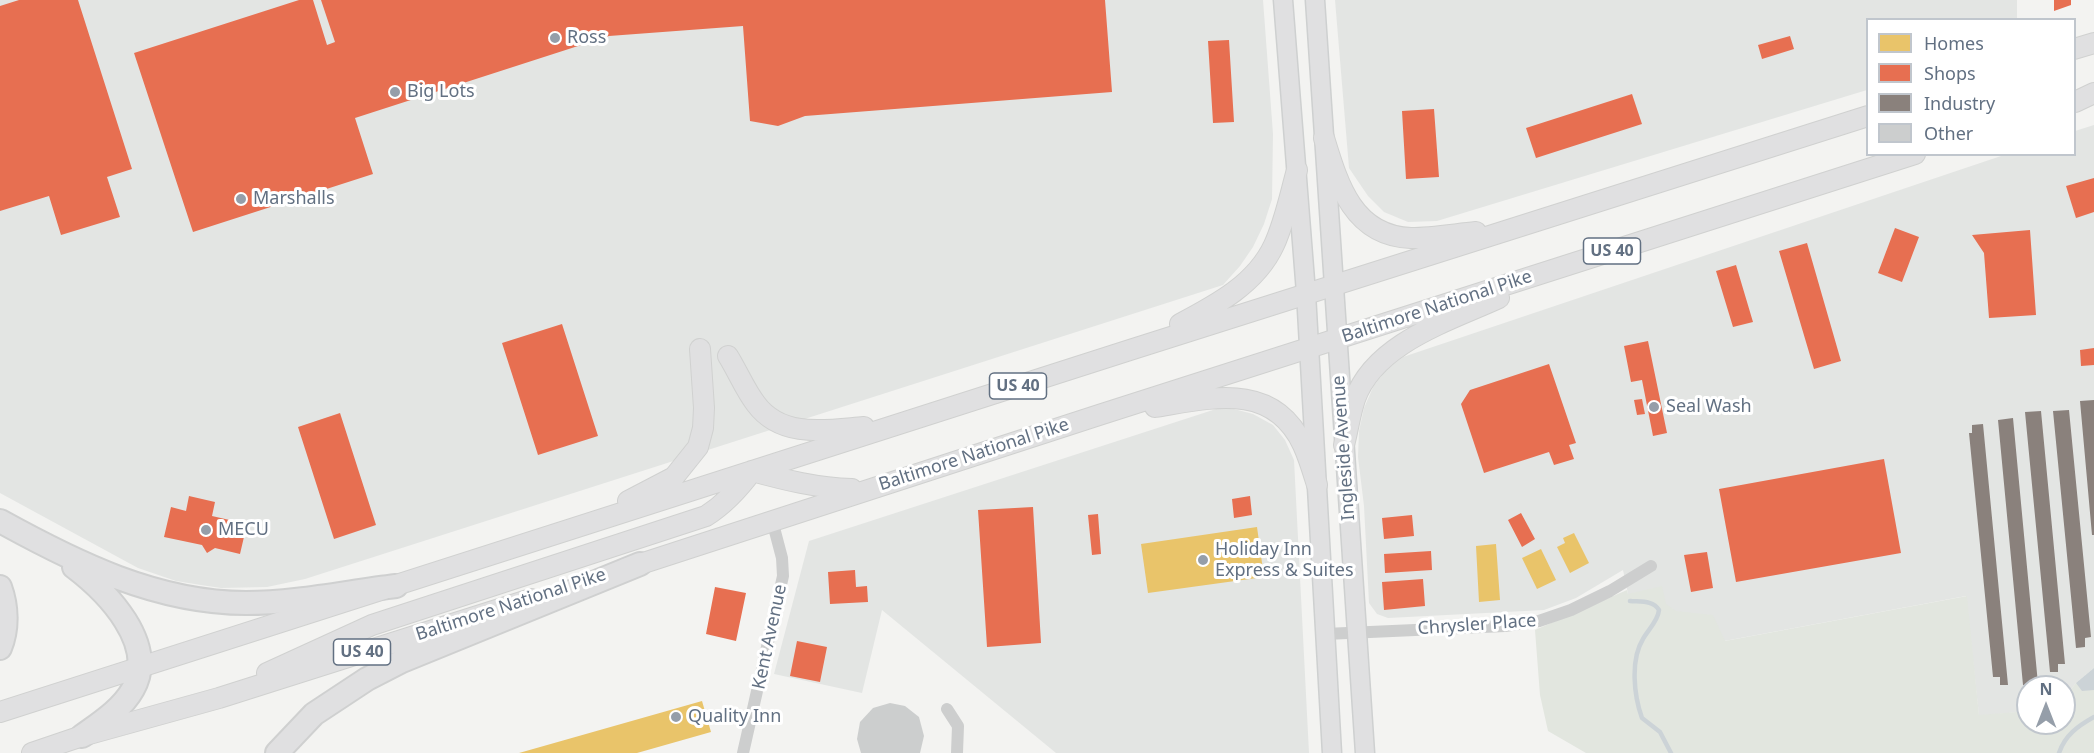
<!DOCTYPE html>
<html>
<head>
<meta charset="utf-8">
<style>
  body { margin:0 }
  #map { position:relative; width:2094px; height:753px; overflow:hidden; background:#f3f3f1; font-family:"Noto Sans",sans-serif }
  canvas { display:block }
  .legend { position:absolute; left:1866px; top:18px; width:210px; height:138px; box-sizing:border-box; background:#fff; border:2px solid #c0c6cd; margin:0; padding:8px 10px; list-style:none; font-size:18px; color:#627082 }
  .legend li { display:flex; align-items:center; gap:12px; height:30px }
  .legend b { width:30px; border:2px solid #c0c6cd }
  .north { position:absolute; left:2016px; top:675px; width:60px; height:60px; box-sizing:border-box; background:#fff; border:2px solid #c0c6cd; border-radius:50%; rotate:0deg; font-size:16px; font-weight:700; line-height:24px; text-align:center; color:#627082 }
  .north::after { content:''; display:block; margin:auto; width:21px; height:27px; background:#959ea9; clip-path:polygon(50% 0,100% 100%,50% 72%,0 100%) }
</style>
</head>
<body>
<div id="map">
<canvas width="2094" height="753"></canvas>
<ul class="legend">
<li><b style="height:16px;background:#e9c46a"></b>Homes</li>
<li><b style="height:16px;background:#e76f51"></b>Shops</li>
<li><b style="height:16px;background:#8a817c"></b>Industry</li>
<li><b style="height:16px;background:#cccece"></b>Other</li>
</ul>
<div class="north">N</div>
</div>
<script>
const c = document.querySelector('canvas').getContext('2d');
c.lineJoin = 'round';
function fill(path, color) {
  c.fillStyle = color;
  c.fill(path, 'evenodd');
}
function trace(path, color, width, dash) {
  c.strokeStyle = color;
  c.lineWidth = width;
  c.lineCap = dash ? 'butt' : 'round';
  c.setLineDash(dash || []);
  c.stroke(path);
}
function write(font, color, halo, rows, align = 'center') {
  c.font = font + ' "Noto Sans",sans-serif';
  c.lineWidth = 6;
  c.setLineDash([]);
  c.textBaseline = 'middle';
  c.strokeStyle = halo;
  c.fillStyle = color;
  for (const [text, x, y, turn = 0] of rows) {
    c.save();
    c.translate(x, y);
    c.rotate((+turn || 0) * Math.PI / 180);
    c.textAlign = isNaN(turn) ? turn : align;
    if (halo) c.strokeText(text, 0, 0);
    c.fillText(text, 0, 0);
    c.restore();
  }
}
fill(new Path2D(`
  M0 0H1263L1273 134 1272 199 1264 224 1253 247 1240 266 1223 285 305 579 267 587 221 588 201 585 176 581 138 568 0 493Z
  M1335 0H2017V19L1868 20 1867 90 1437 221 1408 222 1384 212 1368 196 1349 168Z
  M2094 125V668L2076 683 2064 698V687H2028V711L1979 716 1966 596 1676 650 1628 594 1623 570 1576 598 1544 610 1388 618 1377 614 1369 603 1364 506 1358 457 1359 431 1364 408 1374 385 1387 369 1403 357 2004 155 2074 154 2075 131Z
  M1216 409H1234L1253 414 1273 425 1285 440 1294 460 1309 753H1056L882 610 862 693 774 674 809 541Z`), '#e3e5e3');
fill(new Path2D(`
  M1662 586 1666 604 1676 611 1713 615 1725 641 1967 596 1979 715 2028 711V723H2064V698L2076 683 2094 668V753H1586L1548 731 1540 695 1535 630 1627 590 1628 594Z`), '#e2e6df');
fill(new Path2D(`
  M2094 668V690L2082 691 2076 683Z`), '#ccd3d7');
fill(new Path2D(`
  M1257 527 1264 577 1148 593 1141 544Z
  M1574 533 1589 563 1570 573 1557 547 1565 543 1563 538Z
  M1496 544 1500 600 1479 602 1476 546Z
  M1541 549 1556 580 1537 589 1522 558Z
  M702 701 711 732 637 753H519Z`), '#e9c46a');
fill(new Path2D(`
  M19 0H78L132 169 107 177 120 217 61 235 49 196 0 211V6Z
  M299 0H313L327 45 335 42 321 0H1105L1112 92 805 116 778 126 750 121 743 26 609 36 355 118 373 174 193 232 134 53Z
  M2054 0H2071V5L2054 11Z
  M1790 36 1794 49 1762 59 1758 45Z
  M1229 40 1234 122 1213 123 1208 41Z
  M1632 94 1642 124 1536 158 1526 128Z
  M1434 109 1439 177 1406 179 1402 111Z
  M2094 178V212L2076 218 2066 186Z
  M1895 228 1919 237 1902 282 1878 273Z
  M2030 230 2036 315 1989 318 1984 253 1972 235Z
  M1807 243 1841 361 1814 369 1779 251Z
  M1736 265 1753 322 1733 327 1716 271Z
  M562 324 598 436 538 455 502 343Z
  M1648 341 1667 433 1653 436 1642 380 1631 382 1624 346Z
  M2094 348V365L2081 366 2080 350Z
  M1549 364 1576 443 1569 445 1574 459 1554 465 1549 452 1484 473 1461 404 1470 390Z
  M1642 399 1645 414 1637 415 1634 400Z
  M340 413 376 525 334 539 298 427Z
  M1884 459 1901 553 1736 582 1719 489Z
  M189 496 215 502 212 516 247 524 240 554 215 548 207 553 202 545 164 537 171 507 186 511Z
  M1250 496 1252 515 1234 518 1232 499Z
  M1033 507 1041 643 987 647 978 510Z
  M1521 513 1535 539 1522 547 1508 520Z
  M1098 514 1101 554 1092 555 1088 515Z
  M1412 515 1414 536 1384 539 1382 518Z
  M1431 551 1432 570 1385 573 1384 554Z
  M1707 552 1713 588 1691 592 1684 555Z
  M855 570 856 587 867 586 868 602 830 604 828 572Z
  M1423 579 1425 606 1384 610 1382 582Z
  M715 587 746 593 736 641 706 634Z
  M797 641 827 647 820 682 790 676Z`), '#e76f51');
fill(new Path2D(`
  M2094 400V535H2092L2080 401Z
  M2069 410 2091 637 2085 638V647L2076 648 2053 411Z
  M2041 411 2065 664H2058V672H2050L2025 412Z
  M2013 418 2038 684 2023 685 1998 420Z
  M1983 424 2008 685H2000V677H1993L1969 433H1972V425Z`), '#8a817c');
trace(new Path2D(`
  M1630 601C1641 602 1653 600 1659 610 1658 621 1648 630 1643 639 1630 660 1634 696 1642 718L1660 732 1671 753
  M2059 753C2065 735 2078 726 2094 717`), '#ccd3d7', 4.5);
fill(new Path2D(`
  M890 703 905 706 919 717 924 736 920 753H861L857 739 860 722 873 708Z`), '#cccece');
const secondary = new Path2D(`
  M1283 0 1306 293 1332 753
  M1315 0 1365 753`);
const primary = new Path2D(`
  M2074 49 2094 43
  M2075 102 2094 93
  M1324 138C1338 184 1353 236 1411 238 1432 238 1455 234 1476 232
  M1180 324C1216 305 1256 284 1274 245 1285 221 1290 195 1297 170
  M728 356C738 372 745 390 756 404 782 439 827 430 864 427
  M1155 407C1211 398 1273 381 1303 445 1309 458 1313 472 1317 485
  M1344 445C1348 430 1350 414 1355 399 1375 343 1449 321 1499 298
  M752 471C785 480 817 488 852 489
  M628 501 674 477 698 447 703 428 704 408 700 349
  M625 569 1099 415 1915 154
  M267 673 372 625 706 516C725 504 738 490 752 471
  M0 712 1133 349 1868 116
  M32 753 82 736 219 698 531 599`);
const motorway = new Path2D(`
  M0 521C76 563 157 603 246 603 296 603 346 592 396 586
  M74 567C107 592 158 644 133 689 122 709 100 723 82 736
  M0 587C7 606 8 629 0 648
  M277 753 314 714 367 679 402 661 640 564`);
trace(secondary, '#ced0d0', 21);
trace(primary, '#d0d1d0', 22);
trace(motorway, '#cfd0d0', 26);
trace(new Path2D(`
  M1325 634 1505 626 1539 621 1571 610 1610 591 1651 566
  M947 709 958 726 957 753
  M743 753 783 576 782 558 772 520`), '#cdcece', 12);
trace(secondary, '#e0e0e1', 18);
trace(primary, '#e0e0e1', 20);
trace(motorway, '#e0e0e1', 22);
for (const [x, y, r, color] of [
  [555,38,6,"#959ea9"],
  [395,92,6,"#959ea9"],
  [241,199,6,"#959ea9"],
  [1654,407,6,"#959ea9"],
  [206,530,6,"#959ea9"],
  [1203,560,6,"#959ea9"],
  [676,717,6,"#959ea9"]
]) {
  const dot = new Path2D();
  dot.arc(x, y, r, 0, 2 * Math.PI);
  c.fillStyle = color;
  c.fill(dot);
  trace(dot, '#fff', 2);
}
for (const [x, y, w] of [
  [1612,251,57],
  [1018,386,57],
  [362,652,57]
]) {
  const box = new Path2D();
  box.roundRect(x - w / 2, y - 13, w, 26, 4.5);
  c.fillStyle = '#fff';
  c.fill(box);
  trace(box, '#627082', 1.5);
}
write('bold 16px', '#627082', null, [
  ["US 40",1612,251],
  ["US 40",1018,386],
  ["US 40",362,652]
]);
write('18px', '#627082', '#fff', [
  ["Ross",567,38],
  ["Big Lots",407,92],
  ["Marshalls",253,199],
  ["Seal Wash",1666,407],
  ["MECU",218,530],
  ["Holiday Inn",1215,550],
  ["Express & Suites",1215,571],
  ["Quality Inn",688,717]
], 'left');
write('18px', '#627082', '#fff', [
  ["Baltimore National Pike",1437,307,-18],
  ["Ingleside Avenue",1344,448,-94],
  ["Baltimore National Pike",974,455,-18],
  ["Baltimore National Pike",511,605,-18],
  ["Chrysler Place",1477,625,-4],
  ["Kent Avenue",770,637,-78]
]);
</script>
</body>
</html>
